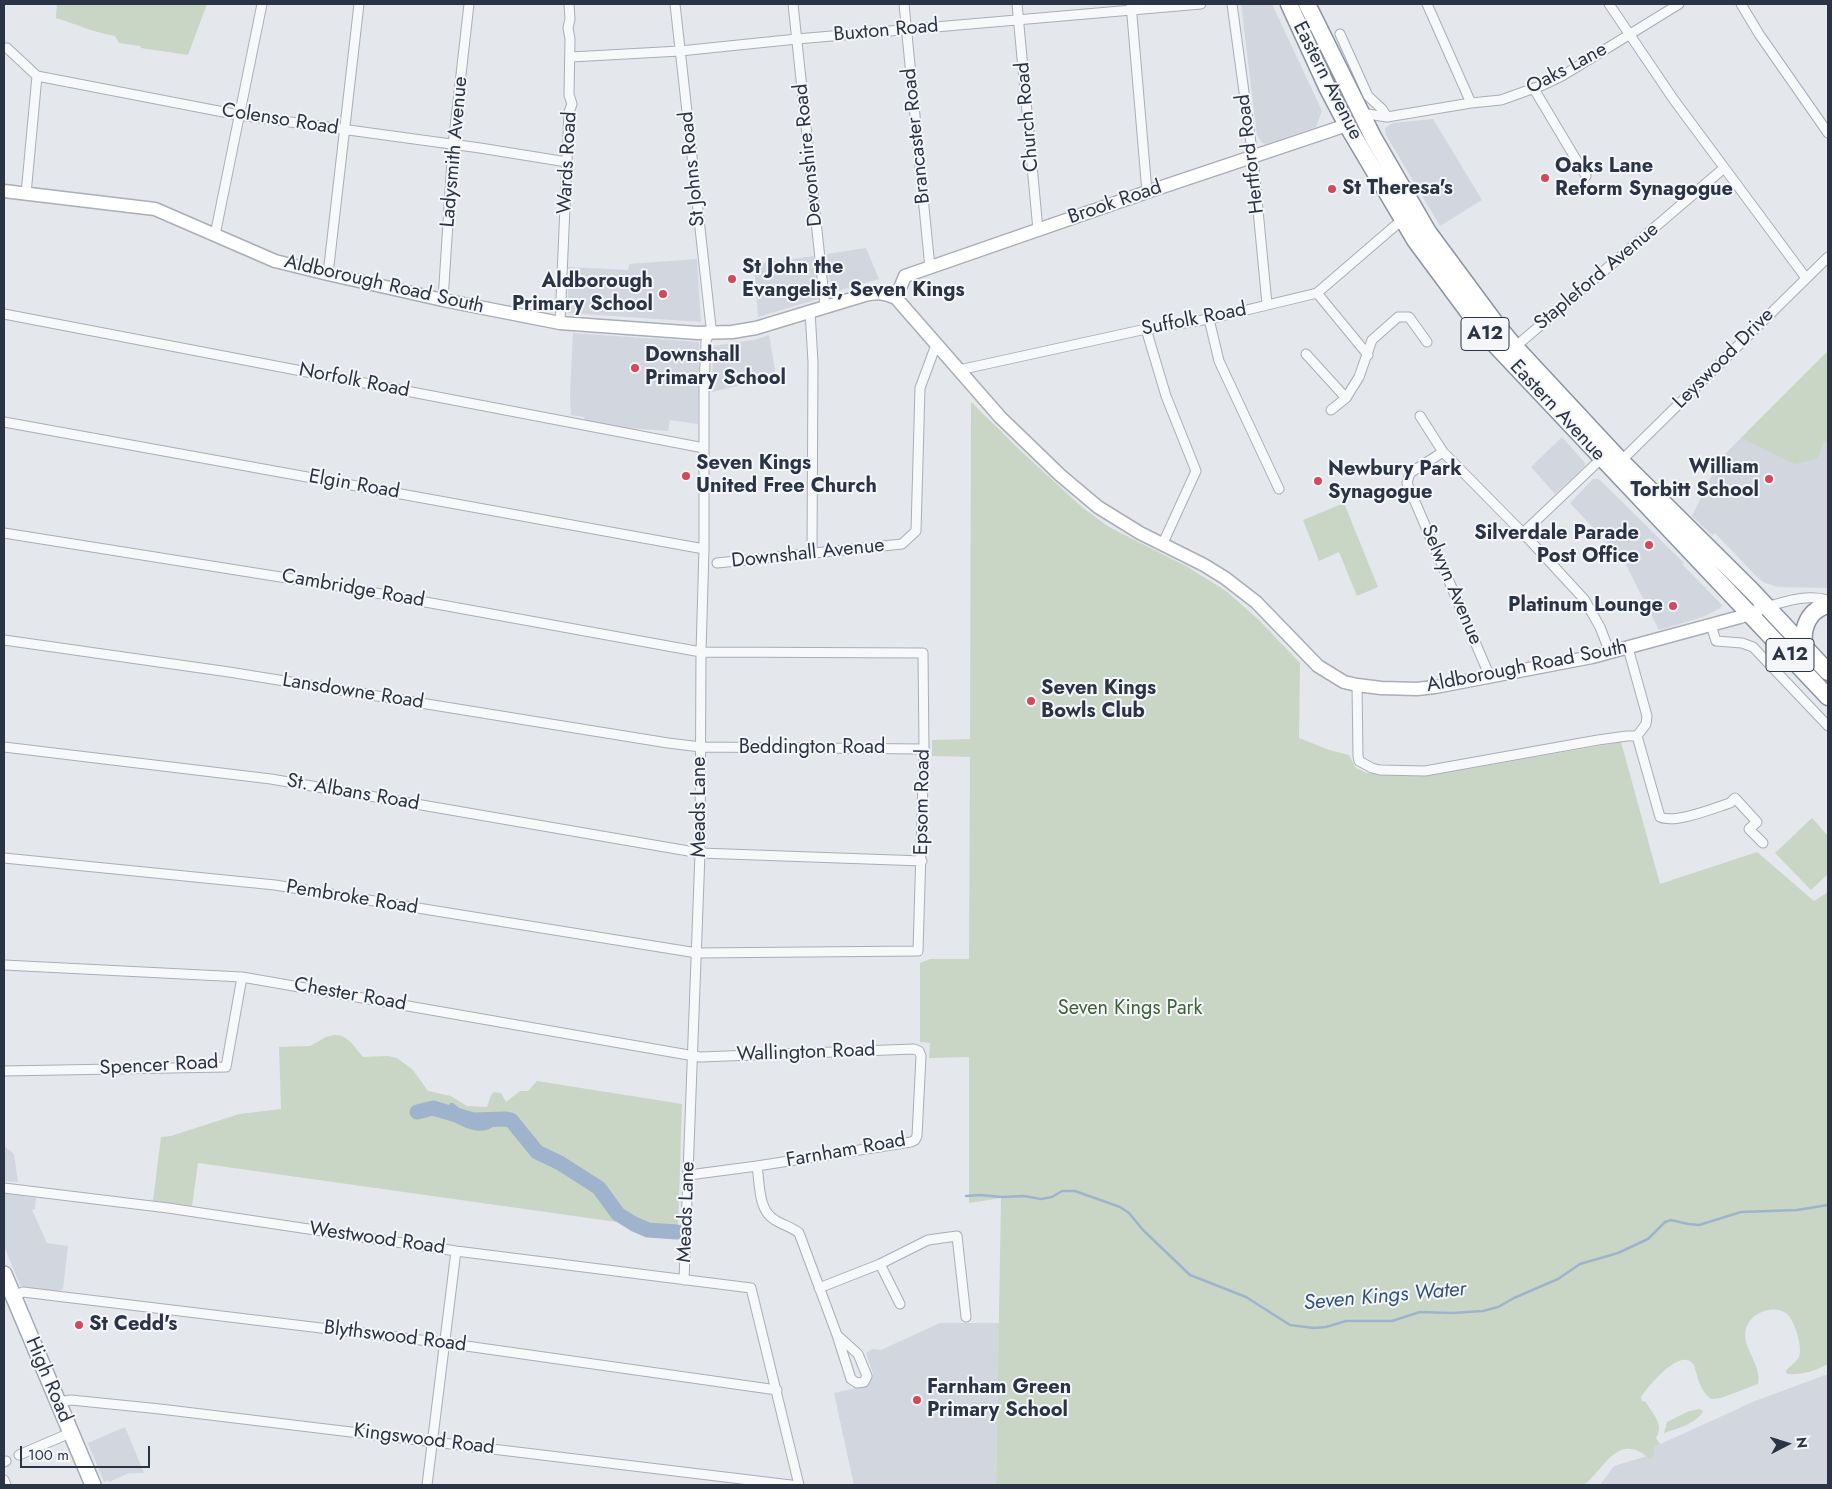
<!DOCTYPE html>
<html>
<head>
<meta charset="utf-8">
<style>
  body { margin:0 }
  #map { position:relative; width:1832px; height:1489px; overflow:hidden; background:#e4e7ec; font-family:Jost,sans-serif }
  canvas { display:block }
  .frame { position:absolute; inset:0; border:5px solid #2b3445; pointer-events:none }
  .north { position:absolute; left:1762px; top:1419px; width:50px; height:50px; -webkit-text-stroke:4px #f4f6f9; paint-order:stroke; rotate:85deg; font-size:14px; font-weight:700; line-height:20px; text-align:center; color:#2b3445 }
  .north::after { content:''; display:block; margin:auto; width:18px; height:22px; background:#2b3445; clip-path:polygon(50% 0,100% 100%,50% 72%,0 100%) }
  .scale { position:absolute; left:20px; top:1446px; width:130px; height:22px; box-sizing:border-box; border:2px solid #2b3445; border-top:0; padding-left:6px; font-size:15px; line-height:18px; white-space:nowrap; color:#2b3445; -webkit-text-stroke:4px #f4f6f9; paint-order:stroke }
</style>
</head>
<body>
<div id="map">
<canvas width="1832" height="1489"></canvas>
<div class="frame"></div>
<div class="north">N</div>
<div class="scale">100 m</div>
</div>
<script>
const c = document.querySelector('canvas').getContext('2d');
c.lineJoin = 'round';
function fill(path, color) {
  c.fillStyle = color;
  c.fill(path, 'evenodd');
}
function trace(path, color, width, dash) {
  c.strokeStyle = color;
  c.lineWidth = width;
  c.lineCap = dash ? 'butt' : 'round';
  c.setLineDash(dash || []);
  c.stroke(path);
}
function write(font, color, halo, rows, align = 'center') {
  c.font = font + ' Jost,sans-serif';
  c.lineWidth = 4;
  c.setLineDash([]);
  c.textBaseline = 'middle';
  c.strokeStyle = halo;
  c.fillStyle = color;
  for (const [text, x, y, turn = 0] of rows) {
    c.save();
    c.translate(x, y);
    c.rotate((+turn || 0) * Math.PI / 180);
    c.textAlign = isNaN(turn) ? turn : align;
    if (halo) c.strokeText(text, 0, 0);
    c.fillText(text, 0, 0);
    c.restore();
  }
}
fill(new Path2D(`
  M1241 4H1272L1322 111 1316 127 1266 144 1262 143 1257 135Z
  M1433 119 1482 200 1440 226 1386 135 1385 128 1393 123Z
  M866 248 879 279 831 293 827 254Z
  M814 256 818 299 758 317 754 264Z
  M697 259 701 322 568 313V267L628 270 629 264Z
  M573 333 699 342 698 424 670 420 668 431 587 425 584 417 571 415 570 394Z
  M769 335 776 377 712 392 713 346 753 340Z
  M1828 351V588L1778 587 1765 583 1758 578 1715 533 1712 535 1692 516 1720 459Z
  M1562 437 1585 463 1584 467 1555 494 1531 467Z
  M1593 479H1599L1684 563 1682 564 1722 605 1721 608 1703 617 1659 630 1624 561 1570 503Z
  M4 1146 14 1154 18 1182 4 1181Z
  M4 1193 36 1198 35 1209 32 1210 47 1243 68 1246 63 1289 58 1291 21 1287 4 1246Z
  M940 1323H999L996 1485H854L834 1393 861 1387 873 1374 866 1353 872 1349 881 1350Z
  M1828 1374V1485H1600L1614 1466 1654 1454V1447L1755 1401Z
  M125 1427 144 1473H129L109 1482 108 1480 104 1482 88 1443Z`), '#d2d6de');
fill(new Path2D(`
  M57 4H207L188 55 141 48 140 46 119 43 115 36C95 33 76 24 56 18Z
  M1828 351V443L1824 442 1817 459 1795 464 1741 438Z
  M971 402 1022 452 1083 508 1109 527 1186 566 1226 591 1259 620 1300 663 1299 738 1329 750 1349 755 1356 768 1367 773 1427 776 1621 742 1660 884 1757 852 1814 901 1828 892V1364C1815 1371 1802 1375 1787 1374L1786 1371C1789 1366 1796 1363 1799 1357 1803 1348 1795 1321 1787 1314 1776 1305 1757 1310 1749 1322 1735 1343 1763 1362 1758 1384L1721 1398 1711 1399C1702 1392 1699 1383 1696 1372 1695 1370 1695 1365 1693 1364 1680 1347 1648 1387 1641 1397L1642 1401 1646 1402C1652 1414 1665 1424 1656 1438L1660 1444 1654 1447V1454L1650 1459C1618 1431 1606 1467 1584 1485H996L1001 1198 969 1203V1057L929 1058 930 1043 920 1042V963L930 959H969L970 757 932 756V740L970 739Z
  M1344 503 1378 587 1357 596 1339 552 1319 561 1303 520Z
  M1812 818 1828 836V874L1811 890 1775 853Z
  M334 1035C348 1034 355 1048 363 1057L388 1056 397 1058 413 1070 428 1091 451 1096 467 1106 487 1107 491 1095 494 1092 501 1093 506 1102 520 1091H528L537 1081 682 1104 678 1229 630 1225 624 1223 198 1163 192 1206 153 1201 161 1137 171 1136 239 1114 281 1109 279 1047 310 1046 326 1037Z
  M1699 1409 1703 1411C1697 1424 1676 1429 1664 1433L1667 1422 1687 1412Z`), '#c9d6c5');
fill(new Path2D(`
  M450 1103H453C468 1116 475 1113 493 1116L495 1117V1125C482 1137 464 1128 451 1120L449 1107Z`), '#9fb4cc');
trace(new Path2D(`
  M966 1196 980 1195 1002 1197 1024 1196 1041 1199 1052 1197 1062 1191H1075L1120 1207 1129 1213 1143 1230 1190 1275 1246 1297 1290 1325 1314 1328 1326 1327 1346 1321H1392L1420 1312 1452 1313 1483 1311 1498 1307 1514 1298 1558 1279 1580 1264 1618 1253 1648 1239 1665 1222 1671 1220 1688 1224 1699 1225 1741 1212 1797 1210 1828 1205`), '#9fb4cc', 2.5);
trace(new Path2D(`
  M417 1112 433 1108 473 1120 506 1119 511 1120 537 1152 560 1163 599 1188 618 1214 634 1224 648 1230 677 1232`), '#9fb4cc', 15);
const street = new Path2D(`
  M675 4 711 327 706 341 704 385V549L701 652 700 853 684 1280
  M793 4 825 306
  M904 4 930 268
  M1017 4 1038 230
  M1131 4 1147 192
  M1232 4 1253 158 1267 304
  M1427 4 1471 103
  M1609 4 1674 100 1806 278
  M1741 4 1759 34 1828 133
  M1340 34 1368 96 1382 109 1387 117
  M4 48H7L37 76 239 115 480 148 567 162
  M571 57 680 51 797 39 1201 4
  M1534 89 1586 176
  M1361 113 1387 117 1471 103 1501 100 1543 85 1562 76 1679 4
  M26 194 37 76
  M215 235 262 4
  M328 274 359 4
  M1317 293 1368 355
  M443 300 453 145 469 4
  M810 311 813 362 812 553
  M4 314 704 448
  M1209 319 1219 361 1279 489
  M560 323 569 112 572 104 569 95 570 39 568 28 570 19 569 4
  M1146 329 1166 396 1196 471 1163 543
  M1515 347 1724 168
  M1306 354 1346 398
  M959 370 1146 329 1209 319 1317 293 1403 219
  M1331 410 1346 398 1359 377 1372 340 1398 317H1409L1427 342
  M1420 416 1443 452 1523 533 1584 599 1600 627 1610 653
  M4 422 704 549
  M1443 452 1410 473 1407 483 1487 670 1489 677
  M1621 461 1828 257
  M4 533 337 586 701 652 923 653 924 749 918 951 697 953 275 885 4 858
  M1523 533 1602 458
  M717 563 902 544 916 531 920 388 936 345
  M1766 607C1786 601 1808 594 1828 600
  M1711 625 1716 641 1742 643 1753 647 1828 726
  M4 640 229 672 668 743 701 747 924 749
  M1628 648 1647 716 1646 724 1637 736
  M1357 685 1358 756 1359 761 1372 768 1380 770 1425 771 1598 740 1627 736H1637
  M1637 736 1660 817C1675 824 1714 808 1730 803L1735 798 1757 822 1749 829 1763 843
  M4 747 271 779 700 853 922 861
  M4 965 242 977 700 1057 914 1049 919 1051 921 1056 917 1136 915 1140 911 1142 757 1166 689 1175
  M4 1071 226 1067 242 977
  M757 1166C760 1185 758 1210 775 1220 783 1225 792 1227 799 1233L837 1335 851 1379 857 1383 864 1382 867 1376 858 1354 837 1335
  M4 1188 168 1208 456 1251 751 1288 799 1485
  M880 1264 900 1304
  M819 1288 880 1264 928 1240 957 1236 966 1317
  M13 1296 23 1292 445 1343 777 1390
  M57 1402 71 1400 160 1409 791 1485
  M19 1455 70 1433
  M4 1462 6 1461
  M4 1480 6 1485
  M427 1485 456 1251`);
const secondary = new Path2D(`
  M4 191 155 209 275 261 328 274 443 300 560 323 698 333 732 332 756 328 865 295C878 292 885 293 896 298L1000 417 1060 475 1098 507 1140 533 1204 565 1225 578 1256 602 1318 666 1344 682 1357 685 1381 688 1417 689 1435 687 1592 657 1740 617 1757 611
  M896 298 905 276 1147 192 1347 125`);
const primary = new Path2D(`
  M4 1274 93 1485`);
const highway = new Path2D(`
  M1289 4 1327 87 1347 125 1415 240 1484 333 1828 697
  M1307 4 1373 137 1428 232 1496 324 1515 347 1621 461 1752 591 1828 672
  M1804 646C1802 628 1808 610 1828 605`);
trace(street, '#a9aeb7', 11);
trace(secondary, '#a9aeb7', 15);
trace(primary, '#a3abb8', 18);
trace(highway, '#8b94a3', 19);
trace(street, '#f7f8fa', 9);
trace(secondary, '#fff', 12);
trace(primary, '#fff', 15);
trace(highway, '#fff', 16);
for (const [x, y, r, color] of [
  [1545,178,5,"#d1495b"],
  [1332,189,5,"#d1495b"],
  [732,279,5,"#d1495b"],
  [663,294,5,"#d1495b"],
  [635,368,5,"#d1495b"],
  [686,476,5,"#d1495b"],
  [1769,479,5,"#d1495b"],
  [1318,481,5,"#d1495b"],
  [1649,545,5,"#d1495b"],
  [1673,606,5,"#d1495b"],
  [1031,701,5,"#d1495b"],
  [79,1325,5,"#d1495b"],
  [917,1400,5,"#d1495b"]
]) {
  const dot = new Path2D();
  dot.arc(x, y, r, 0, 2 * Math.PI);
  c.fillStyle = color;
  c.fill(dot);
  trace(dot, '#f4f6f9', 2);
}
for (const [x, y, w] of [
  [1485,334,48],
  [1790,655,48]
]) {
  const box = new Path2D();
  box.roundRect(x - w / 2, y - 16.5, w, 33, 4);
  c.fillStyle = '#f4f6f9';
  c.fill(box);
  trace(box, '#2b3445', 1);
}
write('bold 19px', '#2b3445', null, [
  ["A12",1485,334],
  ["A12",1790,655]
]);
write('20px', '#2b3445', '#f4f6f9', [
  ["Buxton Road",886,31,-5],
  ["Oaks Lane",1567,69,-28],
  ["Eastern Avenue",1327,81,63],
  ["Church Road",1028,117,-95],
  ["Colenso Road",280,120,9],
  ["Brancaster Road",917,136,-96],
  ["Ladysmith Avenue",455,152,-85],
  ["Hertford Road",1251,154,-97],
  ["Devonshire Road",809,155,-96],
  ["Wards Road",568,163,-87],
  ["St Johns Road",693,169,-96],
  ["Brook Road",1115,203,-19],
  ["Stapleford Avenue",1597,277,-40],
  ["Aldborough Road South",384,285,13],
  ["Suffolk Road",1194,320,-11],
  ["Leyswood Drive",1724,359,-45],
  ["Norfolk Road",354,381,11],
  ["Eastern Avenue",1557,411,47],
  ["Elgin Road",354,485,10],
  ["Downshall Avenue",808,554,-6],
  ["Selwyn Avenue",1451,585,67],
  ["Cambridge Road",353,589,10],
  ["Aldborough Road South",1527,667,-11],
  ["Lansdowne Road",353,692,9],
  ["Beddington Road",812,748],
  ["St. Albans Road",353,793,10],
  ["Epsom Road",923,802,-89],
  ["Meads Lane",700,807,-90],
  ["Pembroke Road",352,898,9],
  ["Chester Road",350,995,10],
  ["Wallington Road",806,1053,-2],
  ["Spencer Road",159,1066,-3],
  ["Farnham Road",846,1151,-10],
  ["Meads Lane",687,1212,-88],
  ["Westwood Road",377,1239,8],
  ["Blythswood Road",395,1337,7],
  ["High Road",48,1380,67],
  ["Kingswood Road",424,1440,7]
]);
write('bold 20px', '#2b3445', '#f4f6f9', [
  ["Oaks Lane",1555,167],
  ["Reform Synagogue",1555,190],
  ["St Theresa's",1342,189],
  ["St John the",742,268],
  ["Evangelist, Seven Kings",742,291],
  ["Aldborough",653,282,"right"],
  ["Primary School",653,305,"right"],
  ["Downshall",645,356],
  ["Primary School",645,379],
  ["Seven Kings",696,464],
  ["United Free Church",696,487],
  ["William",1759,468,"right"],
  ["Torbitt School",1759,491,"right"],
  ["Newbury Park",1328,470],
  ["Synagogue",1328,493],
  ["Silverdale Parade",1639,534,"right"],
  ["Post Office",1639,557,"right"],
  ["Platinum Lounge",1663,606,"right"],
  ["Seven Kings",1041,689],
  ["Bowls Club",1041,712],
  ["St Cedd's",89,1325],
  ["Farnham Green",927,1388],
  ["Primary School",927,1411]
], 'left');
write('20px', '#3f6138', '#f4f6f9', [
  ["Seven Kings Park",1130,1009]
]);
write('italic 21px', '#34527a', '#f4f6f9', [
  ["Seven Kings Water",1385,1297,-5]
]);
</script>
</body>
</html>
